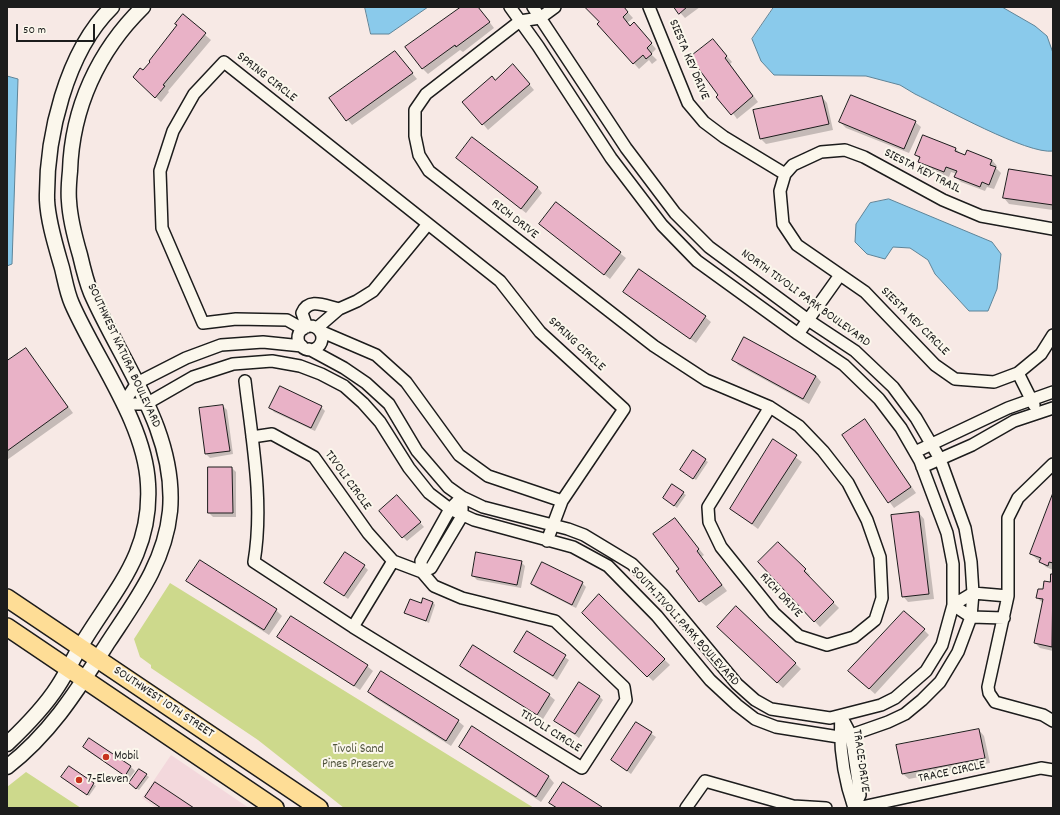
<!DOCTYPE html>
<html>
<head>
<meta charset="utf-8">
<style>
  body { margin:0 }
  #map { position:relative; width:1060px; height:815px; overflow:hidden; background:#f7e9e5; font-family:Dekko,sans-serif }
  canvas { display:block }
  .frame { position:absolute; inset:0; border:8px solid #1c1c1c; pointer-events:none }
  .scale { position:absolute; left:16px; top:24px; width:79px; height:18px; box-sizing:border-box; border:2px solid #1c1c1c; border-top:0; padding-left:5px; font-size:12px; line-height:14px; white-space:nowrap; color:#1c1c1c; -webkit-text-stroke:3px #fbf7ec; paint-order:stroke }
</style>
</head>
<body>
<div id="map">
<canvas width="1060" height="815"></canvas>
<div class="frame"></div>
<div class="scale">50 m</div>
</div>
<script>
const c = document.querySelector('canvas').getContext('2d');
c.lineJoin = 'round';
function fill(path, color) {
  c.fillStyle = color;
  c.fill(path, 'evenodd');
}
function trace(path, color, width, dash) {
  c.strokeStyle = color;
  c.lineWidth = width;
  c.lineCap = dash ? 'butt' : 'round';
  c.setLineDash(dash || []);
  c.stroke(path);
}
function write(font, color, halo, rows, align = 'center') {
  c.font = font + ' Dekko,sans-serif';
  c.lineWidth = 4;
  c.setLineDash([]);
  c.textBaseline = 'middle';
  c.strokeStyle = halo;
  c.fillStyle = color;
  for (const [text, x, y, turn = 0] of rows) {
    c.save();
    c.translate(x, y);
    c.rotate((+turn || 0) * Math.PI / 180);
    c.textAlign = isNaN(turn) ? turn : align;
    if (halo) c.strokeText(text, 0, 0);
    c.fillText(text, 0, 0);
    c.restore();
  }
}
fill(new Path2D(`
  M171 755 249 808H156L142 798Z`), '#f3d8dc');
fill(new Path2D(`
  M170 583 534 808H344L258 740 151 668V665L140 657 134 639Z
  M26 772 81 808H7V787Z`), '#cdd98c');
const water = new Path2D(`
  M365 7H428L389 34H371Z
  M774 7H1002L1035 26 1047 36 1053 53V151C1028 155 942 107 915 94L900 85 866 76 774 75 761 61 752 39Z
  M7 76 18 79 12 264 7 266Z
  M889 199 992 242 1001 254 997 289 988 311H969L935 274 928 260 910 248 893 247 885 259 867 254 855 242 856 224 870 203Z`);
fill(water, '#8acaeb');
trace(water, '#5e8498', 1);
fill(new Path2D(`
  M462 7H478L494 28 463 52 460 50 428 74 423 69Z
  M586 7H623L633 18 627 23 631 27 639 29 656 49 651 54 657 60 652 64 649 60 639 69 598 24 600 23Z
  M675 7H700L685 18Z
  M183 16 211 40 168 91 169 92 161 102 140 82 144 72Z
  M713 40 732 62 730 64 758 102 737 119 720 95Z
  M395 52 417 79 352 125 330 98Z
  M518 71 534 90 488 130 483 124 495 81Z
  M822 97 827 103 833 130 766 144 761 139Z
  M840 122H915L921 127 909 153 846 128Z
  M956 149 961 154 992 160 997 166 996 168 1001 173 994 189 987 187 985 191 961 182 956 177 957 174 951 172 949 177 925 167 919 162 920 159 916 155Z
  M457 158 537 187 542 193 526 213Z
  M1031 172 1053 177V210L1009 204 1004 198Z
  M556 203 626 258 610 279 546 229Z
  M624 291 705 317 711 322 696 343Z
  M26 349 73 413 7 460V363Z
  M733 359 816 376 821 382 809 404 738 365Z
  M223 406 227 410 233 454 210 458 206 454Z
  M321 407 325 411 315 431 274 412 271 408Z
  M865 420 916 493 894 508 866 470Z
  M773 441 802 462 758 529 731 509Z
  M705 460 708 462 696 480 684 472Z
  M232 468 236 472V517H213L209 513Z
  M683 493 686 495 677 508 664 498Z
  M1053 496V570L1046 567 1031 554Z
  M401 501 424 527 407 541 380 512Z
  M919 513 924 519 934 599 908 602 903 596Z
  M675 519 704 555 701 557 727 591 706 606 700 601 680 569Z
  M778 543 810 575 808 577 839 608 820 627 759 562Z
  M200 561 276 610 282 616 269 635 193 586 187 580Z
  M521 562 525 566 521 588 477 580 473 576Z
  M364 566 368 570 348 599 326 583Z
  M1052 575H1053V651L1040 648 1035 643 1043 603 1037 598 1050 583Z
  M582 583 586 587 576 608 536 588 532 584Z
  M599 596 670 665 653 681 583 613Z
  M433 602 435 605 429 623 406 612 422 604Z
  M737 607 801 669 783 688 719 627Z
  M924 630 929 635 875 694 855 676Z
  M527 632 569 660 557 680 515 652Z
  M279 637 367 666 373 671 360 690 284 642Z
  M461 666 549 695 555 700 543 719 466 671Z
  M369 692 458 721 464 726 451 746 375 698Z
  M599 696 603 700 579 738 555 721Z
  M636 723 656 737 631 774 612 760Z
  M473 728 549 777 554 783 541 802 466 752 460 747Z
  M979 730 984 736 990 763 909 779 903 774Z
  M89 739 131 767 135 771 129 779 88 751 84 747Z
  M69 767 96 786 89 796 62 777Z
  M146 775 149 777 139 790 132 786Z`), '#0003');
const building = new Path2D(`
  M461 7H478L490 22 456 47 455 45 422 69 405 47Z
  M585 7H624L628 12 623 17 630 26 634 22 652 43 647 48 652 54 646 59 643 55 633 64 597 24 599 22Z
  M674 7H687L679 14Z
  M183 14 206 33 163 85 165 86 155 98 133 77 140 68 143 70 150 62 149 61 177 25 175 24Z
  M713 39 727 56 725 58 753 96 731 115 716 97 718 95 690 57Z
  M395 51 413 73 346 121 329 98Z
  M513 64 530 84 482 125 462 102 492 76 495 80Z
  M851 95 916 121 904 149 839 122Z
  M822 96 829 124 760 139 753 110Z
  M923 135 956 148 955 151 965 155 967 150 992 160 990 165 996 167 989 185 982 182 980 187 954 177 957 171 946 167 944 172 918 162 920 157 915 155Z
  M472 137 538 187 521 209 456 158Z
  M1009 169 1053 176V205L1003 198Z
  M556 202 621 252 604 275 539 224Z
  M639 269 706 316 690 339 623 292Z
  M744 337 816 376 803 399 732 360Z
  M26 348 68 407 7 451V361Z
  M280 386 322 406 311 428 269 408Z
  M223 405 230 451 205 454 199 408Z
  M865 419 911 487 888 503 842 435Z
  M773 439 797 455 752 524 730 509Z
  M693 450 706 459 693 479 680 470Z
  M208 467H232L233 513H208Z
  M672 484 684 492 674 506 663 498Z
  M1053 493V563L1049 562 1048 566 1039 562 1041 558 1030 554Z
  M397 495 421 522 402 538 379 511Z
  M919 512 929 594 902 597 891 515Z
  M675 518 699 549 697 551 722 585 699 602 676 571 679 569 653 534Z
  M778 542 806 569 804 571 834 602 814 622 758 562Z
  M345 552 365 565 344 596 324 583Z
  M476 552 522 561 517 585 472 576Z
  M200 560 277 609 264 630 186 581Z
  M542 562 583 582 572 605 531 584Z
  M1051 574H1053L1052 647 1034 643 1043 599 1036 598 1038 589H1043L1044 581 1050 582Z
  M599 594 665 659 647 677 582 613Z
  M423 598 433 602 426 621 404 613 410 599 421 603Z
  M736 606 796 663 777 683 717 627Z
  M904 611 925 629 869 689 848 671Z
  M291 616 368 665 354 686 277 637Z
  M527 631 566 655 553 676 514 652Z
  M473 645 550 694 537 715 460 666Z
  M381 671 459 720 446 741 368 692Z
  M579 682 600 696 575 734 554 721Z
  M636 722 652 732 627 771 611 760Z
  M472 726 549 776 536 797 459 747Z
  M979 729 985 758 902 774 896 745Z
  M89 738 131 766 125 776 83 747Z
  M69 766 94 783 87 795 61 777Z
  M139 769 147 774 136 789 129 783Z
  M155 782 194 808H161L145 797Z
  M563 782 602 807 601 808H557L549 803Z`);
fill(building, '#e9b2c7');
trace(building, '#1c1c1c', 1);
const minor = new Path2D(`
  M555 7 540 18 520 21 426 94 415 110V136L419 155 429 171 654 346 706 380 770 407
  M649 7 688 103 704 122 724 137 785 174
  M1053 229 981 216 943 200 864 157 845 150 821 152 793 165 785 174 780 191 783 224 797 245 865 292 935 365 955 379 994 382 1018 373 1041 354 1053 335
  M298 338a12 12 0 1 1 24 0a12 12 0 1 1-24 0Z
  M307 327 302 313C309 297 325 306 339 309
  M317 328 339 309 357 301 373 291 428 224
  M303 329 287 320 236 319 203 323 162 228 160 171 173 131 194 94 224 62 500 281 540 332 624 409 562 501 488 476 459 455 406 382 376 355 320 331
  M798 334 840 275
  M309 349 344 368 366 383 389 404 417 451 448 487 462 497 483 507 568 529 584 535 632 564 663 595 737 684 755 700 771 709 830 718 881 705 895 698 926 671 942 645 953 605V564L947 533 920 461 901 428 879 399 844 365 798 334 697 261 662 225 611 158 538 46 510 7
  M1018 373 1034 405
  M245 381C252 440 264 503 254 562L353 627 582 768 626 700 624 687 555 621 462 598 434 586 422 572 393 561 368 533 314 457 272 434 252 437
  M123 404H146L193 377 233 364 272 361 300 366 321 374 344 386 363 403 380 422 409 468 429 493 450 509 474 520 573 547 608 566 657 616 710 680 737 705 755 719 776 727 839 737 851 735 888 722 905 714 922 700 940 682 958 652 971 617 973 593 971 562 965 528 940 459 916 418 893 387 855 351 808 320 709 247 675 213 626 148 533 7
  M123 404 137 383 186 358 221 345 263 342 302 346
  M770 407 799 426 823 451 848 483 867 520 880 557 882 598 875 620 854 637 827 645 799 636 774 613 721 547 709 522 708 507Z
  M915 452 1008 408 1053 392
  M1053 464 1018 498 1008 518V596L988 687 989 693 995 702 1043 715 1053 721
  M922 467 972 445 1014 421 1053 408
  M462 497V516L431 568 422 572 421 561 450 509Z
  M547 541 562 501
  M1004 618 971 617 953 605 973 593 1008 596
  M353 627 393 561
  M686 808 705 781 793 806 826 808
  M854 808C844 779 839 746 841 716L851 735 860 795 854 808
  M857 808 1041 768 1053 770`);
const tertiary = new Path2D(`
  M7 744C26 726 44 708 58 686 68 671 75 654 85 639 118 586 152 551 148 484 145 423 96 359 72 304 67 293 65 280 62 268 56 247 48 222 47 200 46 137 66 52 112 7
  M7 767C52 732 78 689 109 641 136 600 165 562 170 511 177 431 121 362 91 293 86 281 83 268 80 255 75 238 70 219 69 201 68 191 69 181 70 171 72 108 98 51 143 7`);
const primary = new Path2D(`
  M7 598 319 808
  M7 627 275 808`);
trace(minor, '#1c1c1c', 14);
trace(tertiary, '#1c1c1c', 17);
trace(primary, '#1c1c1c', 20);
trace(minor, '#fbf7ec', 11);
trace(tertiary, '#fbf7ec', 14);
trace(primary, '#fedd96', 17);
for (const [x, y, r, color] of [
  [106,757,4,"#c8321e"],
  [79,780,4,"#c8321e"]
]) {
  const dot = new Path2D();
  dot.arc(x, y, r, 0, 2 * Math.PI);
  c.fillStyle = color;
  c.fill(dot);
  trace(dot, '#fbf7ec', 1.5);
}
write('13px', '#1c1c1c', '#fbf7ec', [
  ["SIESTA KEY DRIVE",688,60,67],
  ["SPRING CIRCLE",266,78,38],
  ["SIESTA KEY TRAIL",922,172,27],
  ["RICH DRIVE",514,220,38],
  ["NORTH TIVOLI PARK BOULEVARD",805,299,36],
  ["SIESTA KEY CIRCLE",914,322,45],
  ["SPRING CIRCLE",576,345,43],
  ["SOUTHWEST NATURA BOULEVARD",123,356,65],
  ["TIVOLI CIRCLE",347,481,54],
  ["RICH DRIVE",780,596,47],
  ["SOUTH TIVOLI PARK BOULEVARD",684,627,48],
  ["SOUTHWEST 10TH STREET",163,703,34],
  ["TIVOLI CIRCLE",550,732,32],
  ["TRACE DRIVE",860,761,82],
  ["TRACE CIRCLE",952,773,-12]
]);
write('13px', '#51553e', '#fbf7ec', [
  ["Tivoli Sand",358,750],
  ["Pines Preserve",358,765]
]);
write('13px', '#1c1c1c', '#fbf7ec', [
  ["Mobil",114,757],
  ["7-Eleven",87,780]
], 'left');
</script>
</body>
</html>
